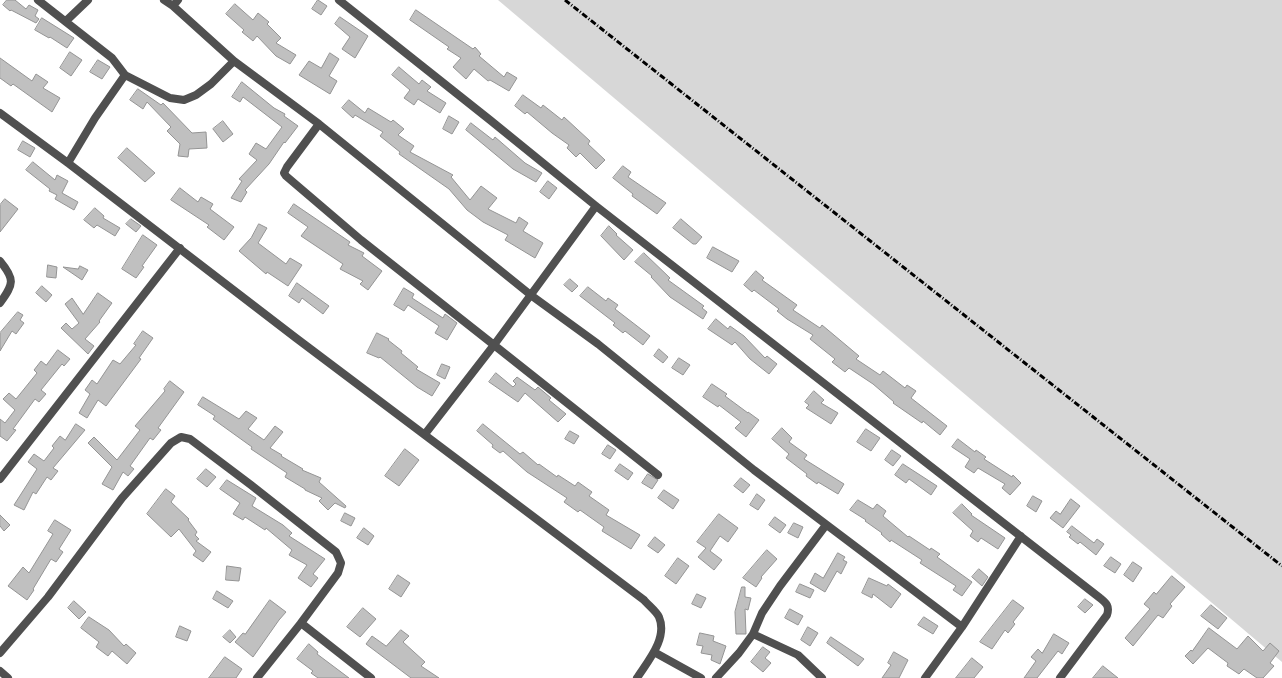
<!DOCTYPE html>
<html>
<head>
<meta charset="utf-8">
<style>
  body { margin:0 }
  canvas { display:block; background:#fff }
</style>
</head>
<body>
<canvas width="1282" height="678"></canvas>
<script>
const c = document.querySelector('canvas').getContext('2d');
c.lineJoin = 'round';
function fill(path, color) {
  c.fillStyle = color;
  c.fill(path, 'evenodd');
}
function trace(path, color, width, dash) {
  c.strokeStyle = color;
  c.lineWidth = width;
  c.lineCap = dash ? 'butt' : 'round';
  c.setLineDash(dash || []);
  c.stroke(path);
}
fill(new Path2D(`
  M498 0H1282V662Z`), '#d7d7d7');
const building = new Path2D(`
  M7 0H15L26 9 29 5 38 10 35 16 39 19 36 23 11 10 10 11 3 5Z
  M318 0 327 6 321 15 312 9Z
  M235 4 253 20 258 13 269 22 267 24 281 38 276 43 296 55 290 64 276 56 257 36 253 41 242 32 244 30 226 14Z
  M416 10 473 49 475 47 481 54 479 56 504 77 507 72 517 78 509 91 490 80 488 81 474 69 466 79 453 67 461 58 447 49 449 47 410 20Z
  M340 17 368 36 355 58 342 49 350 37 335 24Z
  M42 18 74 38 67 48 50 37 49 38 35 30Z
  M70 52 82 60 71 76 60 68Z
  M330 53 339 59 329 76 337 81 330 94 299 75 309 61 321 68Z
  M0 58 32 81 36 74 48 82 43 88 60 98 52 112 13 84 11 86 0 78Z
  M98 60 110 67 102 79 90 72Z
  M399 67 419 84 422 80 431 87 427 91 446 103 440 113 418 99 414 105 404 98 410 90 392 75Z
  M242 82 274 108 285 114 284 116 298 126 285 143 284 142 269 164 245 190 247 192 241 202 231 198 242 181 239 179 257 160 249 154 256 143 266 149 282 127 243 97 240 102 232 97Z
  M138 89 161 105 163 103 192 133 206 132 207 148 189 149 188 157 178 156 180 144 167 131 171 127 147 102 143 109 130 100Z
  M523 95 541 108 543 105 562 120 564 117 590 141 588 144 605 160 596 169 580 153 576 157 567 148 569 145 552 133 527 112 525 114 515 106Z
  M349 100 365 113 368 108 391 122 393 120 404 129 398 135 414 146 410 152 453 175 451 177 470 200 481 186 497 198 488 209 516 223 519 217 528 223 523 231 543 243 535 258 505 240 508 235 483 222 467 210 449 189 399 154 400 152 380 136 383 132 355 115 353 118 342 108Z
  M449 116 459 122 452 134 443 129Z
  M223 121 233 134 223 142 213 129Z
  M471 123 493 140 495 137 525 163 542 173 536 182 513 169 466 130Z
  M23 141 35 148 30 157 18 150Z
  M127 148 155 173 145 182 118 158Z
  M33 162 55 180 57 175 68 181 62 193 78 202 74 210 55 199 57 195 49 191 50 189 26 170Z
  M623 166 631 172 628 177 666 203 657 214 632 196 633 194 613 178Z
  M548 181 557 188 549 199 540 192Z
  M180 188 198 202 201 197 213 204 210 209 234 227 224 240 207 227 209 225 171 200Z
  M5 199 18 209 0 232V205Z
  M294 204 350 242 348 245 364 253 362 256 382 271 368 290 360 284 363 281 340 269 343 264 301 236 308 227 288 213Z
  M95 208 104 216 103 218 120 228 115 236 97 225 94 228 84 220Z
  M131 219 141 226 136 232 126 224Z
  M681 219 702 237 696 244H693L673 228Z
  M259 224 267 228 258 243 286 264 290 258 302 265 288 286 267 272 266 274 239 251 251 238Z
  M609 226 617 234 616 235 633 250 624 260 601 236Z
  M143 235 157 245 142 266 144 267 136 278 122 269Z
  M713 247 739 261 732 272 707 258Z
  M644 253 670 278 668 280 704 306 702 308 707 312 703 319 670 297 651 277 652 276 635 262Z
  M48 265 57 267 56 278 47 277Z
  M80 266 88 270 82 280 63 267 78 269Z
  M756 271 764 278 762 280 797 305 793 310 820 328 822 325 859 356 856 359 880 375 883 371 905 388 907 385 916 391 911 398 947 426 940 435 923 421 922 423 893 403 894 402 873 384 849 368 845 372 832 362 835 359 810 339 813 335 787 319 777 311 779 309 754 290 752 292 744 285Z
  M570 279 578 286 572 292 564 285Z
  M297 283 329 306 323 314 302 298 299 303 289 296Z
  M42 286 52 295 46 302 36 293Z
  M588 287 606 301 608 298 618 305 615 309 650 336 643 345 625 331 623 333 613 325 615 323 580 296Z
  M404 288 414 294 412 298 443 318 445 314 457 323 447 340 435 333 439 326 408 305 404 311 394 305Z
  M98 293 112 303 99 321 100 322 85 339 94 346 88 354 61 328 66 323 72 329 79 323 65 304 72 298 83 314Z
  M18 312 23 315 20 320 24 323 16 334 12 331 0 351V333Z
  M716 319 728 329 730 326 744 336 765 358 767 356 777 364 769 374 750 359 735 342 732 345 708 329Z
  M143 331 153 338 139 358 141 359 106 406 98 400 87 418 79 413 90 394 85 390 92 380 97 384 113 360 120 364 136 345 134 344Z
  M377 333 389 339 388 340 402 351 401 353 418 367 416 369 440 383 432 396 417 387 380 357 379 358 367 353Z
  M659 349 668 357 663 363 654 356Z
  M58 350 70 359 64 366 62 364 41 390 46 394 39 402 35 399 13 429 16 430 7 441 0 436V419L5 423 15 410 3 399 9 393 16 399 37 373 34 370 41 361 46 365Z
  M679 358 690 365 683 375 672 368Z
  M442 364 450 367 445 379 437 375Z
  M496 373 513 387 516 384 513 381 517 377 535 390 538 387 551 398 549 400 566 414 558 422 525 393 518 402 489 382Z
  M170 381 184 392 158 428 161 430 153 440 150 438 130 466 134 469 128 476 123 472 113 490 102 484 112 467 88 443 94 437 117 460 140 430 135 426 165 391 164 389Z
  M712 384 727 394 725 396 748 413V412L759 420 746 437 735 428 741 422 719 405 718 407 703 397Z
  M814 391 824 400 821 403 838 413 831 424 806 408 809 405 805 402Z
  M203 397 239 419 246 411 257 418 248 429 264 440 275 426 283 432 270 448 282 455 281 456 303 469 302 470 321 478 319 482 346 506 345 508 335 503 328 510 319 501 322 498 305 490V489L285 477 287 473 251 449 252 447 213 419 215 416 198 405Z
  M76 424 85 430 53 468 58 471 51 480 47 477 36 494 33 492 24 510 14 505 37 469 28 462 34 454 44 461 54 448 52 446 60 436 65 440Z
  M483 424 520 454 523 452 538 465 539 464 557 477 558 475 575 486 578 482 592 492 589 496 609 510 606 515 640 535 631 549 602 531 604 527 580 510 578 512 564 502 567 498 527 472 503 451 500 453 492 447 493 445 477 431Z
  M782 428 792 438 789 442 807 455 804 459 844 484 838 494 818 482 817 484 806 476 807 474 786 458 789 454 772 439Z
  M866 429 880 438 871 451 857 442Z
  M570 431 579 436 574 444 565 439Z
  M958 439 975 452 976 450 986 457 984 459 1012 477 1013 475 1021 483 1010 495 1002 488 1005 484 978 468 974 473 965 467 970 459 952 447Z
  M608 445 616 450 610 459 602 454Z
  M405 449 419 460 399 486 385 476Z
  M892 450 901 456 893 466 885 460Z
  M620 464 633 473 628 480 615 471Z
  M903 464 937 486 931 495 909 479 906 483 895 475Z
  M206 469 216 477 207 487 197 479Z
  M648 474 658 480 652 489 642 483Z
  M741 478 750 485 743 493 734 486Z
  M227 480 256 498 252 506 283 525 292 533 289 536 325 559 313 574 318 578 311 587 298 578 307 565 289 555 292 550 266 528 265 530 245 517 243 520 233 514 240 503 220 489Z
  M166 489 175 496 171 502 189 519 188 520 197 532 195 535 199 539 196 541 211 552 203 562 193 555 196 551 179 529 171 537 147 514Z
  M664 490 679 500 673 509 658 498Z
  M757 494 765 500 758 510 750 505Z
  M1033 496 1042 501 1036 512 1027 506Z
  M1071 499 1080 506 1063 528 1050 518 1056 511 1060 514Z
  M858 500 873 509 877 504 886 511 883 516 908 537 909 536 930 550 931 548 940 554 937 557 972 582 962 596 953 590 956 586 920 563 922 560 891 540 890 542 881 534 882 533 865 521 866 520 850 510Z
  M962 504 972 514 971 515 1005 538 998 549 981 538 978 542 970 536 973 531 953 513Z
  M345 513 355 518 351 526 341 521Z
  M719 514 738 528 728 542 720 536 710 551 722 560 714 570 698 557 706 548 697 542Z
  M0 515 10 525 4 531 0 526Z
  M775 517 786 525 780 533 769 525Z
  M55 520 71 530 59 549 63 552 56 562 51 559 33 589 34 590 27 600 8 586 23 567 29 573 53 534 48 531Z
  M794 523 803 527 798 538 788 533Z
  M1072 526 1094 543 1097 539 1104 544 1096 555 1080 542 1078 544 1069 537 1071 535 1067 532Z
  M364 528 374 536 368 545 357 538Z
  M655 537 665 545 658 553 648 546Z
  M767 550 777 559 761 577 762 578 756 587 743 578Z
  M838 553 845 557 843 560 847 562 841 574 837 571 825 592 810 583 815 573 823 578Z
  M1111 557 1121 564 1115 573 1104 566Z
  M678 558 689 566 676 584 665 576Z
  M1133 562 1142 568 1133 582 1124 575Z
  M227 566 241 568 239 581 226 580Z
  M979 569 988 577 982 586 972 577Z
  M398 575 410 583 401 597 389 589Z
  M1172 576 1185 587 1170 604 1172 606 1163 618 1158 615 1133 646 1125 638 1150 609 1144 604 1154 592 1156 594Z
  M869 578 887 586 888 584 901 594 891 608 873 594 872 598 862 593Z
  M800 584 814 590 810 598 796 592Z
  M742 587H745V597L751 598 748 610 745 609 746 634H736L735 612Z
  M217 591 233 601 228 608 213 599Z
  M697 594 706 598 701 608 692 604Z
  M1085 599 1093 605 1085 613 1078 607Z
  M270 600 286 612 279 620 253 657 235 642 243 633 245 634Z
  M1013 600 1024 608 1013 622 1015 624 1008 633 1005 630 992 649 980 642Z
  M74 601 86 612 79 619 68 608Z
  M1211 605 1227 618 1218 629 1201 616Z
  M363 608 376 619 360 637 347 627Z
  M790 609 803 616 798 625 785 618Z
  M89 617 109 630 124 646 126 644 136 653 127 664 112 651 108 656 96 647 99 642 81 628Z
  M924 617 938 626 933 634 918 625Z
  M180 626 191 631 187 641 176 637Z
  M808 627 818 633 810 646 801 640Z
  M1209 628 1237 649 1248 636 1263 651 1270 643 1279 651 1270 663 1274 666 1263 678H1257L1244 669 1239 674 1227 666 1228 663 1208 648 1193 664 1185 656 1191 650 1192 651Z
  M230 630 236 637 230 643 223 637Z
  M401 630 409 636 403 642 425 662 421 666 439 678H411L366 644 372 636 386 646Z
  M700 633 714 636 713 641 726 646 720 664 711 660 712 655 701 653 703 646 697 645Z
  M1054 634 1069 643 1062 654 1058 651 1037 678H1024L1036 661 1031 657 1038 649 1042 653Z
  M831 637 864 659 858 666 827 643Z
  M309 644 318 652 317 654 349 678H318L311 673 313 671 297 659Z
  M763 647 770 652 765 658 771 663 763 672 751 662Z
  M894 652 908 660 899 678H882L891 665 888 663Z
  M225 657 242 669 236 678H209Z
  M972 658 983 667 974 678H956Z
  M1103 666 1118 678H1093Z`);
fill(building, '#c0c0c0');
trace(building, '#949494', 1);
trace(new Path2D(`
  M38 0 112 58 125 75 170 98 184 100 196 95 211 84 234 61
  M164 0 173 6 178 0
  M339 0 490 120 596 206 1100 598C1106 603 1110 606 1107 615L1060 678
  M173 6 234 61 319 124 287 167 284 173 286 176 361 240 494 345 425 434
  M66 21 88 0
  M0 113 68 163 296 338 644 600C648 605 656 611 659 617 668 638 648 661 637 678
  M319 124 532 296 598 344 754 470 962 627
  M68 163 95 118 125 75
  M596 206 494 345 658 475
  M0 261C15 279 14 284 0 303
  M0 479 180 248
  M753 634 798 655 822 678
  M654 652 701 678
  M0 653 48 597 122 498 171 443 181 437 190 439 251 485 336 552 341 563 338 573 301 623
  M0 671 8 678
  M257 678 301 623 371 678
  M716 678 739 653 753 634 762 613 780 586 826 525
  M925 678 962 627 1021 536`), '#505050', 8);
trace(new Path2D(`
  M565 0 1282 566`), '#000', 3, [6, 2, 1, 2]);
</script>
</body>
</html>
